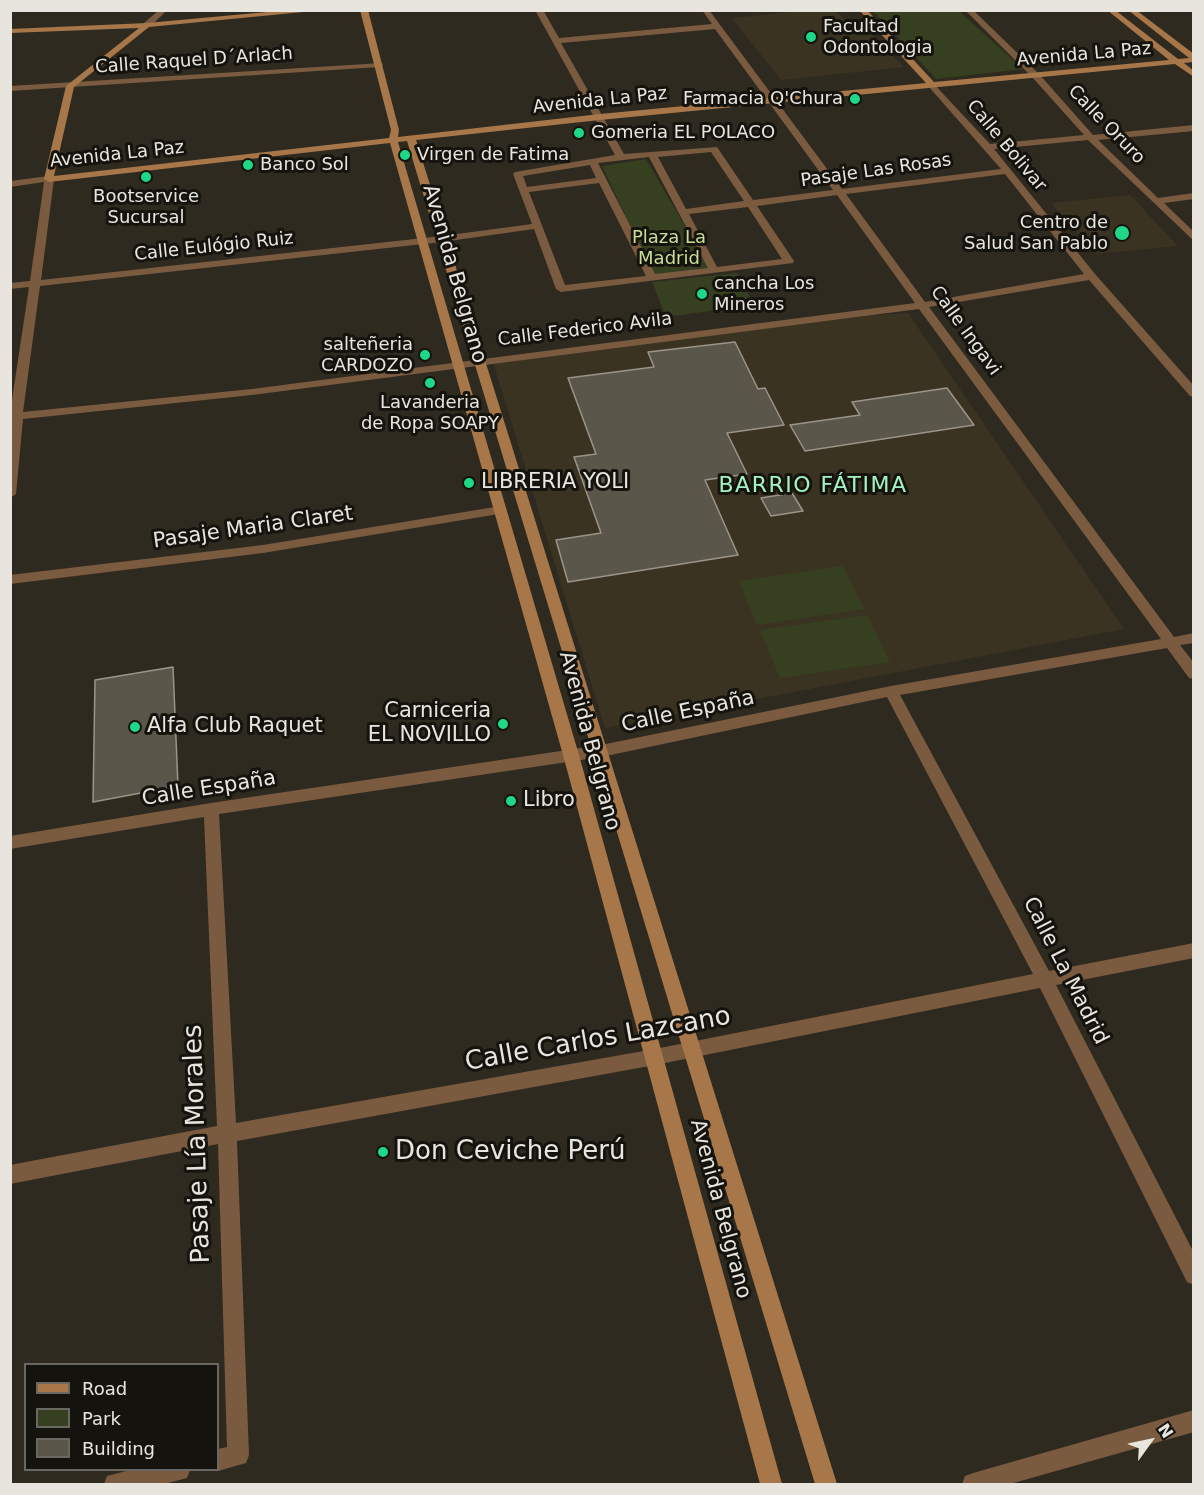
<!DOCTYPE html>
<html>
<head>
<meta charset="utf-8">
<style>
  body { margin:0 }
  #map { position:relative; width:1204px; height:1495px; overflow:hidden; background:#2f2a1f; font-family:"DejaVu Sans",sans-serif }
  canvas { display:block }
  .frame { position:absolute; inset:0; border:12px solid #e8e5de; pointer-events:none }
  .legend { position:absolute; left:24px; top:1363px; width:195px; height:108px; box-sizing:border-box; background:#15130e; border:2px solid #696761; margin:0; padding:8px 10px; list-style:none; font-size:18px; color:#e8e5de }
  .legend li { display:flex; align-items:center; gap:12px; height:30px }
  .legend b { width:30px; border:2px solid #696761 }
  .north { position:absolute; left:1120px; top:1411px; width:60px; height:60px; -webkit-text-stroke:4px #15130e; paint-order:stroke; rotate:57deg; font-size:16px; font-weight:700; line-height:24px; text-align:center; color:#e8e5de }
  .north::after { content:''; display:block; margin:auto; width:21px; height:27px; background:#e8e5de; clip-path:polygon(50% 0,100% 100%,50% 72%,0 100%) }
</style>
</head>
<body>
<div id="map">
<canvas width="1204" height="1495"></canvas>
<div class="frame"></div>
<ul class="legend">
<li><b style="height:8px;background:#a77649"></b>Road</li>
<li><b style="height:16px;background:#363f20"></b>Park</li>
<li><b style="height:16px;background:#5b564a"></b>Building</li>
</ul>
<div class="north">N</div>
</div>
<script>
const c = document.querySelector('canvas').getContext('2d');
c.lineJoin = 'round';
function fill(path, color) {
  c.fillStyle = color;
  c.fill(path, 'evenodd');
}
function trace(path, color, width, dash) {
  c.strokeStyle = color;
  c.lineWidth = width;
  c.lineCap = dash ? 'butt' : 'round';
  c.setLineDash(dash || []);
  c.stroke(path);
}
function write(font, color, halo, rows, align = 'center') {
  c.font = font + ' "DejaVu Sans",sans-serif';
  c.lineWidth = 6;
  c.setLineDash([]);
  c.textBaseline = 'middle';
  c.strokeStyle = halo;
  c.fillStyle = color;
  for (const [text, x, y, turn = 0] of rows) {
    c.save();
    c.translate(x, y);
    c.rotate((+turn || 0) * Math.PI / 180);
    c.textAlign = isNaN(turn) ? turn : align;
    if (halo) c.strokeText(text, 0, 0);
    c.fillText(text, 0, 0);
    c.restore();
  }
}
fill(new Path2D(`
  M811 10 835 11 857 29 866 28 904 67 781 80 732 18Z
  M1130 195 1178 246 1096 254 1051 203Z
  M908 313 1124 629 605 728 493 362 867 316Z`), '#3b3322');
fill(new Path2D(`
  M873 11H959L1023 69 936 79Z
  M646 159 710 269 654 276 602 166Z
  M737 273 754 305 666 317 652 282Z
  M843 566 864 609 757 625 739 581Z
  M867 615 890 662 780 678 760 630Z`), '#363f20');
const building = new Path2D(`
  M735 342 758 389 765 388 784 425 727 433 747 474 705 480 738 555 568 582 556 540 601 533 574 457 596 454 568 378 654 367 648 352Z
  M947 388 974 425 805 451 790 425 860 415 852 402Z
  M792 493 803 511 771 516 761 498Z
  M173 667 178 786 93 802 95 680Z`);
fill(building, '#5b564a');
trace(building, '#9b9488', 1.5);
fill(new Path2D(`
  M159 10H167L150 27H144V23Z
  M535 10H543L559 38 712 24 702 10H709L842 189 1001 169 929 87 928 85 932 82 990 144 1084 135 1033 78 965 10H973L1039 74 1093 135 1194 125V131L1098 140 1158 198 1194 193V199L1164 203 1194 232V241L1088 140 994 149 1095 274 1194 386V397L1190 396 1089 280 929 307 1174 637 1194 633V643L1180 645 1194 663V679L1189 678 1167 648 900 695 1049 971 1194 943V958L1056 985 1194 1253V1285L1187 1282 1040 988 655 1065 237 1141 249 1455 246 1463 218 1471 214 1470H218V1449L227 1447 218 1144 10 1184V1165L217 1126 204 817 10 849V836L211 803 601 745 891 686 1161 639 919 309 252 395 23 419 16 494 10 498V413L29 287 10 289V283L30 281 44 182 10 187V181L49 176 54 179 41 280 442 236 532 224 513 174 515 172 615 155ZM715 29 833 190 753 200 717 147 624 154 561 43ZM711 152 744 201 686 209 658 157ZM649 157 708 268 655 274 598 163ZM590 165 596 178 527 187 523 176ZM1005 174 1084 274 925 302 846 194ZM599 183 646 276 565 285 529 192ZM837 195 915 303 252 389 23 412 40 286 442 242 534 229 556 289 561 292 793 263 794 261 757 206ZM748 207 782 259 717 267 689 214ZM887 697 1033 974 655 1049 236 1123 219 814 601 757Z
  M382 63 383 65 379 67 10 91V86Z
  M501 506 507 510 505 513 263 553 10 584V575L263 545Z
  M1194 1410V1432L1010 1484H962L965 1476 973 1473Z
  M130 1470H190L187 1478 164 1484H104L107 1476Z`), '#7a5b40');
fill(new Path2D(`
  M289 10H324L149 27 74 87 54 176 389 138 391 130 360 10H368L399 130 398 137 600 114 926 83 859 10H867L934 82 1169 60 1107 10H1115L1178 59 1189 58 1128 10H1136L1194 54V62L1184 63 1194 71V77L1175 64 600 120 416 140 837 1484H815L407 141 398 142 579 755 782 1484H760L563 755 390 143 49 182 44 179 66 86 139 28 10 33V29L147 23Z`), '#a77649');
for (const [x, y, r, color] of [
  [811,37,6,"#1fd887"],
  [855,99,6,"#1fd887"],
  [579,133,6,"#1fd887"],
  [405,155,6,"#1fd887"],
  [248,165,6,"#1fd887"],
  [146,177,6,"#1fd887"],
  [1122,233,8,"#1fd887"],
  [702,294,6,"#1fd887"],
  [425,355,6,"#1fd887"],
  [430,383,6,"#1fd887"],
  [469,483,6,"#1fd887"],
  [503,724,6,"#1fd887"],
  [135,727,6,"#1fd887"],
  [511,801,6,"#1fd887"],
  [383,1152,6,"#1fd887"]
]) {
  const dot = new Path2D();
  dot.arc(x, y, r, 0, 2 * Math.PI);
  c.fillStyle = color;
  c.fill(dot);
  trace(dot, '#15130e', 2);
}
write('18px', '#e8e5de', '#15130e', [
  ["Facultad",823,27],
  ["Odontologia",823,48],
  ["Farmacia Q'Chura",843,99,"right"],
  ["Gomeria EL POLACO",591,133],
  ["Virgen de Fatima",417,155],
  ["Banco Sol",260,165],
  ["Bootservice",146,197,"center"],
  ["Sucursal",146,218,"center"],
  ["Centro de",1108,223,"right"],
  ["Salud San Pablo",1108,244,"right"],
  ["cancha Los",714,284],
  ["Mineros",714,305],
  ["salteñeria",413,345,"right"],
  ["CARDOZO",413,366,"right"],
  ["Lavanderia",430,403,"center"],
  ["de Ropa SOAPY",430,424,"center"]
], 'left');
write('18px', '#e8e5de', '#15130e', [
  ["Avenida La Paz",1084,55,-5],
  ["Calle Raquel D´Arlach",194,61,-4],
  ["Avenida La Paz",600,101,-6],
  ["Calle Oruro",1106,125,46],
  ["Calle Bolivar",1006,146,50],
  ["Avenida La Paz",117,155,-6],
  ["Pasaje Las Rosas",876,171,-8],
  ["Calle Eulógio Ruiz",214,247,-6],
  ["Calle Federico Avila",585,330,-7],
  ["Calle Ingavi",965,331,54]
]);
write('18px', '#c8df97', '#15130e', [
  ["Plaza La",669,238],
  ["Madrid",669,259]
]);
write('21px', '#e8e5de', '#15130e', [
  ["Avenida Belgrano",454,274,74],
  ["Pasaje Maria Claret",253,528,-8],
  ["Calle España",688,712,-12],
  ["Avenida Belgrano",589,741,75],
  ["Calle España",209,789,-9],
  ["Calle La Madrid",1065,971,63],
  ["Avenida Belgrano",720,1209,75]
]);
write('21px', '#e8e5de', '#15130e', [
  ["LIBRERIA YOLI",481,483],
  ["Carniceria",491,712,"right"],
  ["EL NOVILLO",491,736,"right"],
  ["Alfa Club Raquet",147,727],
  ["Libro",523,801]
], 'left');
c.letterSpacing = '1.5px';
write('22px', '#a4f1c2', '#15130e', [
  ["BARRIO FÁTIMA",813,486]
]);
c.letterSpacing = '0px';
write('26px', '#e8e5de', '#15130e', [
  ["Calle Carlos Lazcano",598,1040,-10],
  ["Pasaje Lía Morales",198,1144,-92]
]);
write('26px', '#e8e5de', '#15130e', [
  ["Don Ceviche Perú",395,1152]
], 'left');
</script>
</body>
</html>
